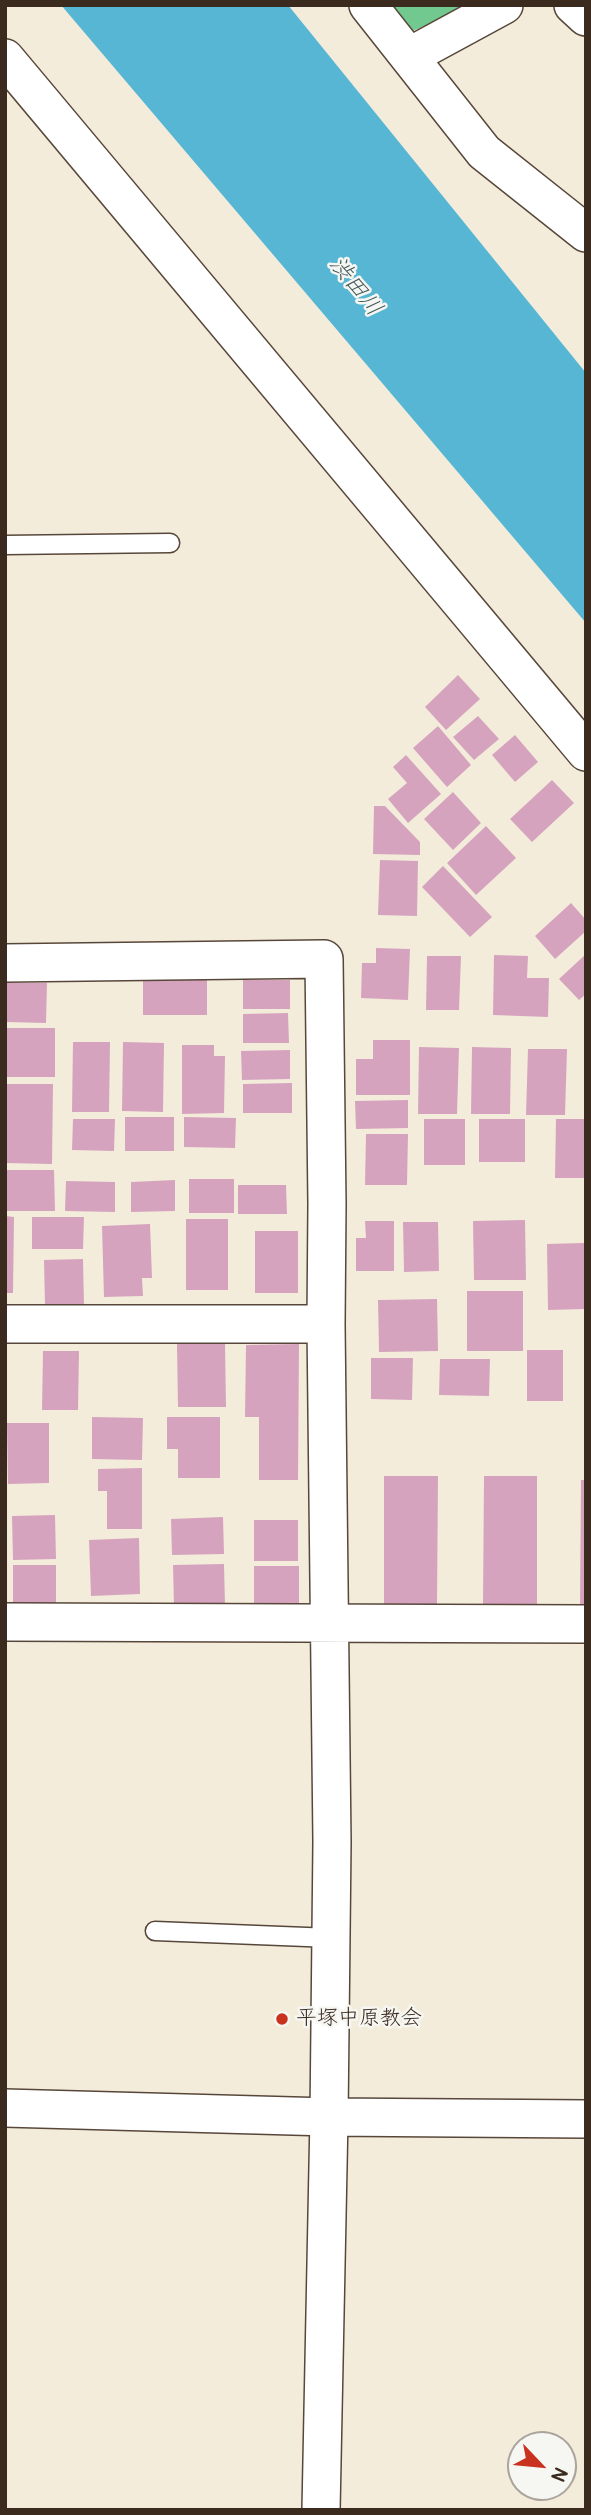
<!DOCTYPE html>
<html>
<head>
<meta charset="utf-8">
<style>
  body { margin:0 }
  #map { position:relative; width:591px; height:2515px; overflow:hidden; background:#f3ecdb; font-family:Pangolin,sans-serif }
  canvas { display:block }
  .frame { position:absolute; inset:0; border:7px solid #3b2a1e; pointer-events:none }
  .north { position:absolute; left:507px; top:2431px; width:70px; height:70px; box-sizing:border-box; background:#f6f6f2; border:2px solid #aba49d; border-radius:50%; rotate:116deg; font-size:19px; font-weight:700; line-height:28px; text-align:center; color:#3b2a1e }
  .north::after { content:''; display:block; margin:auto; width:24px; height:32px; background:#c8321e; clip-path:polygon(50% 0,100% 100%,50% 72%,0 100%) }
</style>
</head>
<body>
<div id="map">
<canvas width="591" height="2515"></canvas>
<div class="frame"></div>
<div class="north">N</div>
</div>
<script>
const c = document.querySelector('canvas').getContext('2d');
c.lineJoin = 'round';
function fill(path, color) {
  c.fillStyle = color;
  c.fill(path, 'evenodd');
}
function trace(path, color, width, dash) {
  c.strokeStyle = color;
  c.lineWidth = width;
  c.lineCap = dash ? 'butt' : 'round';
  c.setLineDash(dash || []);
  c.stroke(path);
}
function write(font, color, halo, rows, align = 'center') {
  c.font = font + ' Pangolin,"Klee One",sans-serif';
  c.lineWidth = 5;
  c.setLineDash([]);
  c.textBaseline = 'middle';
  c.strokeStyle = halo;
  c.fillStyle = color;
  for (const [text, x, y, turn = 0] of rows) {
    c.save();
    c.translate(x, y);
    c.rotate((+turn || 0) * Math.PI / 180);
    c.textAlign = isNaN(turn) ? turn : align;
    if (halo) c.strokeText(text, 0, 0);
    c.fillText(text, 0, 0);
    c.restore();
  }
}
fill(new Path2D(`
  M388 5H475L410 32Z`), '#71c98f');
fill(new Path2D(`
  M61 5H288L586 373V623Z`), '#56b6d4');
fill(new Path2D(`
  M458 675 480 699 446 730 425 707Z
  M478 716 499 739 474 760 453 737Z
  M438 726 471 765 447 787 413 748Z
  M515 735 538 762 515 782 492 755Z
  M406 755 441 794 408 823 388 799 407 783 393 767Z
  M552 780 574 803 532 842 510 819Z
  M453 792 481 823 453 850 424 819Z
  M374 806H385L420 842V855L373 854Z
  M486 826 516 858 476 895 447 863Z
  M380 860 418 861 417 916 378 915Z
  M443 866 492 917 470 937 422 887Z
  M571 903 586 920V931L555 959 535 936Z
  M376 948 410 949 408 1000 361 998 362 963H376Z
  M586 954V994L579 1000 559 979Z
  M494 955 528 956 527 978H549L548 1017 493 1015Z
  M427 956H461L459 1010H426Z
  M143 978 207 979V1015H143Z
  M243 980H290V1009H243Z
  M5 983H47L46 1023 5 1022Z
  M288 1013 289 1043H243V1014Z
  M5 1028H55V1077H5Z
  M373 1040H410V1095H356V1059H373Z
  M73 1042H110L109 1112H72Z
  M123 1042 164 1043 163 1112 122 1111Z
  M182 1045H214V1056H225L224 1113 182 1114Z
  M419 1047 459 1048 457 1114H418Z
  M472 1047 511 1048 510 1114H471Z
  M528 1049H567L565 1115H526Z
  M290 1050V1079L242 1080 241 1051Z
  M292 1083V1113H243V1084Z
  M5 1084H53L52 1164 5 1163Z
  M408 1100V1128L356 1129 355 1101Z
  M125 1117H174V1151H125Z
  M184 1117 236 1118 235 1148 184 1147Z
  M73 1119H115L114 1151 72 1150Z
  M424 1119H465V1165H424Z
  M479 1119H525V1162H479Z
  M556 1119H586V1178H555Z
  M366 1134H408L407 1185H365Z
  M5 1170H54L55 1211H5Z
  M189 1179H234V1213H189Z
  M175 1180V1211L131 1212V1182Z
  M66 1181 115 1182V1212L65 1211Z
  M238 1185H286L287 1214H238Z
  M5 1216 14 1217 13 1293H5Z
  M32 1217H84L83 1249H32Z
  M186 1219H228V1290H186Z
  M525 1220 526 1280H474L473 1221Z
  M365 1221H394V1271H356V1238H366Z
  M403 1222H438L439 1271 404 1272Z
  M150 1224 152 1278H142L143 1296 104 1297 102 1226Z
  M255 1231H298V1293H255Z
  M584 1243 585 1309 548 1310 547 1244Z
  M83 1259 84 1306H45L44 1260Z
  M467 1291H523V1351H467Z
  M437 1299 438 1351 379 1352 378 1300Z
  M225 1343 226 1407H178L177 1344Z
  M299 1344 298 1480H259V1417H245L246 1345Z
  M527 1350H563V1401H527Z
  M43 1351H79L78 1410H42Z
  M371 1358H413L412 1400 371 1399Z
  M440 1359H490L489 1396 439 1395Z
  M92 1417 143 1418 142 1460 92 1459Z
  M167 1417H220V1478H178V1449H167Z
  M7 1423H49V1483L8 1484Z
  M142 1468V1529H107V1491H98V1469Z
  M384 1476H438L437 1604H384Z
  M484 1476H537V1604H483Z
  M581 1480H586V1608H580Z
  M55 1515 56 1559 13 1560 12 1516Z
  M223 1517 224 1554 172 1555 171 1519Z
  M254 1520H298V1561H254Z
  M139 1538 140 1594 91 1596 89 1540Z
  M224 1564 225 1606 174 1607 173 1565Z
  M13 1565H56V1609L13 1610Z
  M254 1566H299V1608H254Z`), '#d6a3be');
const lane = new Path2D(`
  M5 545 170 543
  M155 1931 332 1938`);
const street = new Path2D(`
  M368 5 484 152 586 233
  M573 5 586 17
  M410 56 504 5
  M5 58 586 752
  M5 963 324 959 327 1204 326 1324 332 1842 329 2117 586 2119
  M5 1324H326
  M5 1622 586 1624
  M5 2108 329 2117 321 2510`);
trace(lane, '#57473a', 21);
trace(street, '#57473a', 40);
trace(lane, '#fff', 18);
trace(street, '#fff', 37);
for (const [x, y, r, color] of [
  [282,2019,7,"#c8321e"]
]) {
  const dot = new Path2D();
  dot.arc(x, y, r, 0, 2 * Math.PI);
  c.fillStyle = color;
  c.fill(dot);
  trace(dot, '#f6f6f2', 2.5);
}
write('21px', '#3b2a1e', '#f6f6f2', [
  ["平塚中原教会",296,2019]
], 'left');
write('italic 23px', '#445b5e', '#f6f6f2', [
  ["渋田川",355,287,51]
]);
</script>
</body>
</html>
